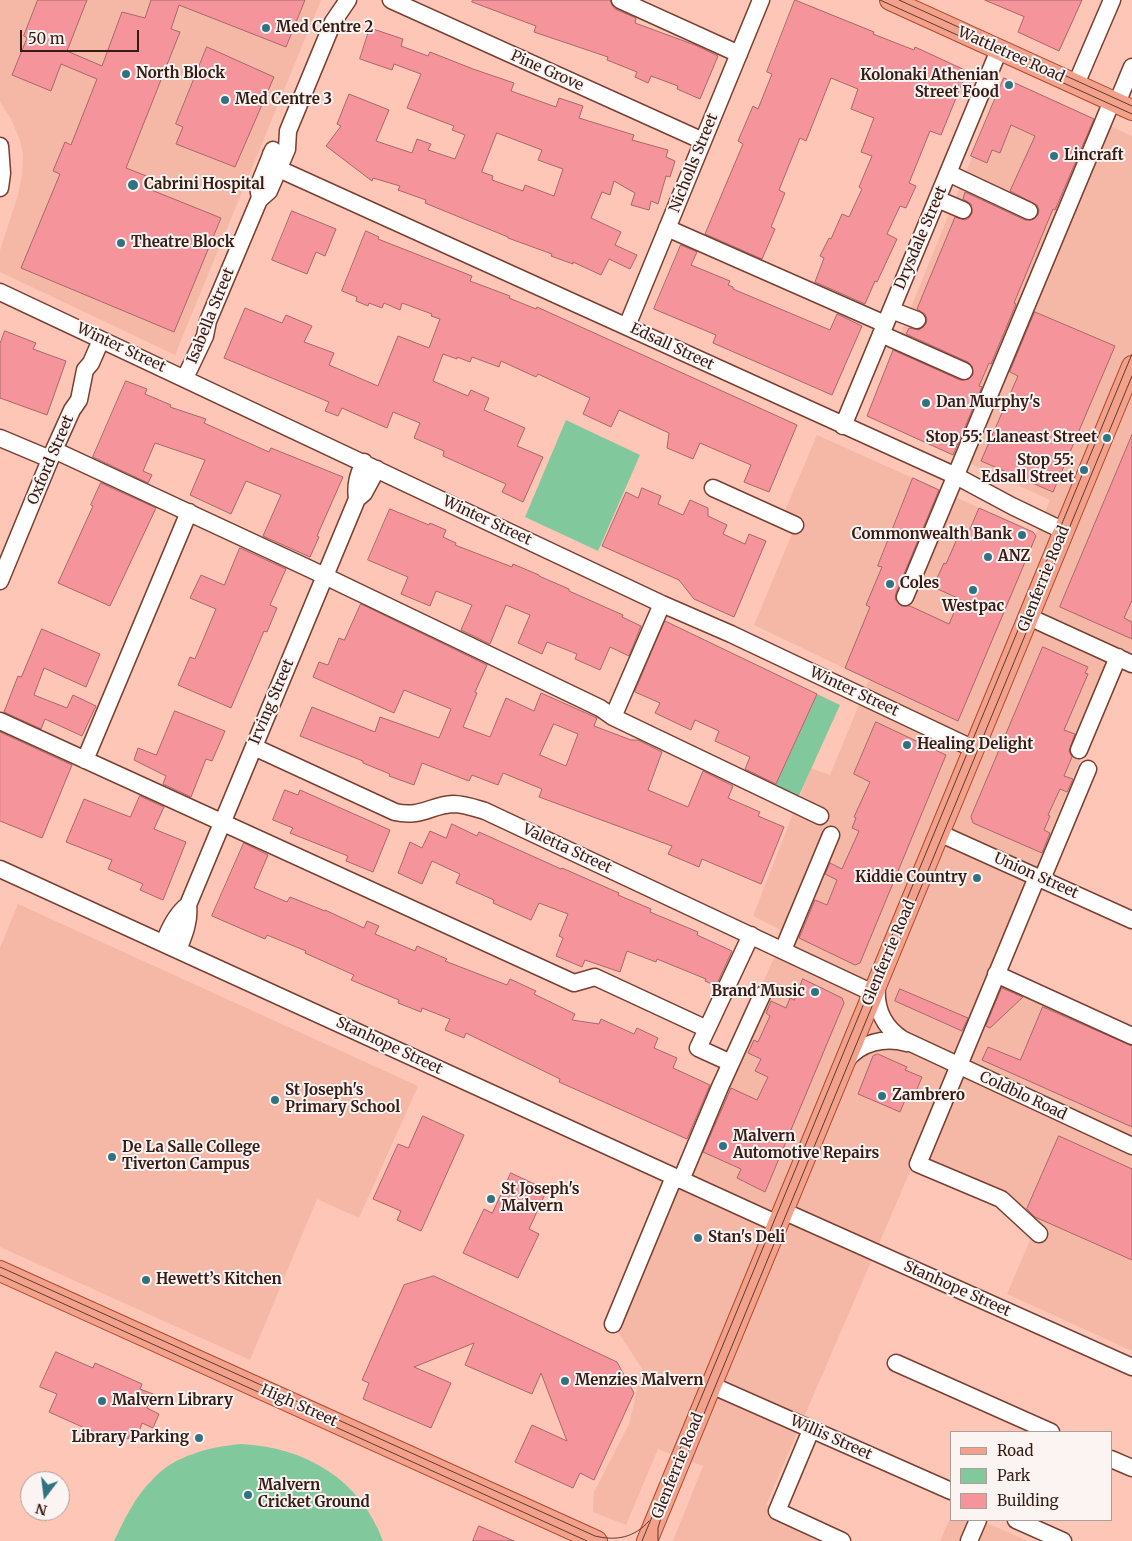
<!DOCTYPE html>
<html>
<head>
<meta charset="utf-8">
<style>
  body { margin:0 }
  #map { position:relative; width:1132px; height:1541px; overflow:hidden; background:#fec6b7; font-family:Merriweather,serif }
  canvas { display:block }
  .legend { position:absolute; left:950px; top:1431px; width:162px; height:90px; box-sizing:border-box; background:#fcf4f2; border:1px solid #ad9e9a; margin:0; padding:6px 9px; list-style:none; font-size:15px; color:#361c15 }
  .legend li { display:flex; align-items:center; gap:10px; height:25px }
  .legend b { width:25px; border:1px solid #ad9e9a }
  .north { position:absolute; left:20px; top:1471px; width:50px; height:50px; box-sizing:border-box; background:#fcf4f2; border:1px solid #ad9e9a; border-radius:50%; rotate:195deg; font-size:14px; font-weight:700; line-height:20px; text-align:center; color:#361c15 }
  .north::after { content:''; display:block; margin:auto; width:18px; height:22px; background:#2f7383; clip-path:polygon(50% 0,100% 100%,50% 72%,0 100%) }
  .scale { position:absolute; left:20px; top:30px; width:119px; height:22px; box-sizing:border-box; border:2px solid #361c15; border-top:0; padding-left:6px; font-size:15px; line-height:18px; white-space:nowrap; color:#361c15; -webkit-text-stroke:4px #fcf4f2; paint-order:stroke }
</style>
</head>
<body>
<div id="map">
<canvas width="1132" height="1541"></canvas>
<ul class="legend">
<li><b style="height:6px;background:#f3a18b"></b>Road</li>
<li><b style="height:14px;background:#81c99d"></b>Park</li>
<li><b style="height:14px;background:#f5959b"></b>Building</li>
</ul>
<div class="north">N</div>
<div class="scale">50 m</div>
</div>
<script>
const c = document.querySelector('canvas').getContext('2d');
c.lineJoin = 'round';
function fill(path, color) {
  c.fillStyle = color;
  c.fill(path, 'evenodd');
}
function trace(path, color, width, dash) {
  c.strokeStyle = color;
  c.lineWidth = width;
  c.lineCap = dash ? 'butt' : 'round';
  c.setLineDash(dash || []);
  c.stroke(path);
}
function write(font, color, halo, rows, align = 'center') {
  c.font = font + ' Merriweather,serif';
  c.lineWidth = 4;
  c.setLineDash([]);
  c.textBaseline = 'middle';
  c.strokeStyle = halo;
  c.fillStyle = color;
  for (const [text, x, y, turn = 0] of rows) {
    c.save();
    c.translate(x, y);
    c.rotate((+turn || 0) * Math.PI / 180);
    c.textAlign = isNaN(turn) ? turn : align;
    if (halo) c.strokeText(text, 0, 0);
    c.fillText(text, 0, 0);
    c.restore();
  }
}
fill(new Path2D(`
  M0 0H321L175 355 0 272V250L18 195 22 175 23 155 20 140 11 119 0 102Z
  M1004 78 1132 136V650L1114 679 1042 853 997 983 1132 1042V1351L1007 1294 1033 1233 1012 1203 926 1163 947 1086 766 1505 848 1541H673L703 1466 658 1449 626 1525 593 1512 594 1492 629 1424 642 1369 615 1327 785 932 753 916 811 768 830 775 869 680 754 625 794 529 780 522 817 435 1033 532 1035 536 1050 500 867 416Z
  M18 904 418 1086 359 1218 317 1199 250 1360 0 1247V948Z
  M951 1516V1520H980L1028 1541H940Z`), '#f5b8a7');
fill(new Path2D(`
  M566 420 640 455 598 551 525 517Z
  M817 694 840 705 797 800 774 789Z
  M241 1444C305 1447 360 1479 383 1541H114C124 1520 136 1495 153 1479 175 1455 210 1447 241 1444Z`), '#81c99d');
const building = new Path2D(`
  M38 0H87L67 51 102 66 122 12 145 18 151 0H305L286 47 179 5 171 29 180 32 126 168 149 177 144 187 221 218 174 332 21 268 60 174 53 171 65 142 71 145 97 79 61 64 51 91 12 75 27 38 24 36Z
  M473 0H610L612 5 615 9 636 18 635 23 695 45 718 56 700 99 677 89 678 86 651 76 648 83 635 77 637 72 607 60 608 57 534 32 536 26 472 2Z
  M795 0 874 32 873 34 914 50 915 47 967 71 941 135 930 131 909 183 916 186 906 208 900 206 887 234 897 239 877 282 875 281 865 304 815 282 824 258 820 256 829 238 831 239 842 214 849 217 862 189 859 187 872 156 861 152 874 118 851 109 858 89 831 78 806 141 800 138 789 165 779 190 785 193 771 227 775 229 762 259 705 234 743 144 738 141 753 106 758 109 772 74 767 72Z
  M985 0H1082L1059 51 1018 32 1024 17Z
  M370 28 403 39 401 46 428 56 430 52 473 69 514 83 511 91 556 107 559 98 583 106 579 118 634 135 632 140 668 150 666 157 675 161 670 177 666 176 658 204 651 201 649 210 631 205 635 193 614 181 610 195 602 192 591 218 621 232 615 245 637 255 630 269 609 259 601 275 573 262V264L551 256 552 254 508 238V237L425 203 426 200 398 190 400 186 373 178 372 181 326 146 341 126 337 124 349 94 389 110 376 141 412 153 417 139 431 144 428 150 455 159 465 135 452 130 454 126 407 108 421 74 394 64 392 70 360 59ZM497 133 542 150 538 160 563 169 554 196 525 185 523 191 492 180 493 176 482 172Z
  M207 47 274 77 235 167 176 144 183 127 176 124Z
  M1004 78 1094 119 1055 210 1053 209 1014 303 1016 304 991 364 989 363 979 386 982 387 953 455 867 416 893 350 960 380 969 379 973 375 972 366 968 362 906 334 909 328 919 330 926 324 927 319 925 314 917 309 955 217 965 220 969 218 972 213 971 204 963 199 965 192 1025 220 1034 219 1038 215 1039 210 1037 205 1010 191 1035 136 1011 125 1000 153 992 150 987 163 971 156Z
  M292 211 336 229 325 256 316 252 307 274 272 260Z
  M366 231 379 237 378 239 472 276 470 281 510 296 509 298 536 309 537 307 797 425 769 492 744 482 751 465 700 443 693 459 667 448 669 433 619 410 611 427 583 414 590 398 538 374 536 377 501 361 499 367 472 357 470 362 457 357V359L443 354 433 381 468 396 471 390 489 398 484 410 525 428 517 446 543 457 523 502 502 492 506 484 443 456 444 451 414 438 420 423 393 412 387 428 342 408 338 416 325 411 329 402 224 358 245 308 282 323 286 315 312 326 304 342 334 353 329 365 378 386 398 336 429 348 440 319 431 316 432 314 402 303 400 310 384 303 382 308 369 303 368 306 356 301 357 297 342 291Z
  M681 245 697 252 691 265 730 281 728 285 733 287V289L830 330 837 314 862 326 832 395 713 343 716 335 654 309Z
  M1035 312 1115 346 1053 492 981 461 1018 376 1010 372Z
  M5 331 36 343 33 349 66 361 47 415 0 398V344Z
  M126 381 147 389 145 394 171 405 170 407 206 419 204 423 269 452 271 448 343 477 317 536 319 537 310 557 263 536 281 495 246 481 231 514 190 495 205 460 155 443 143 471 152 475 148 483 93 457Z
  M1132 435V600L1124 618 1132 622V639L1060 607Z
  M913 478 939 490 896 593 895 599 901 606H910L949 624 960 599 933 587 944 563 946 564 960 532 967 536 979 508 1033 532 1036 536 958 721 845 668 870 607 866 605 882 567 878 566Z
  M101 483 156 508 110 606 58 583 93 506 91 505Z
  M642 488 661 496 658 504 683 515 690 500 708 508V516L727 525 723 534 745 544 749 534 766 541 734 617 694 599 679 580 602 546 626 492 638 498Z
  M390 509 429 525 430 523 446 530 443 537 456 543 455 545 512 567 513 564 539 575V576L569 589V591L623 615 622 617 641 626 629 656 610 647 600 670 575 659 577 654 547 642 542 654 518 643 530 615 506 605 490 644 461 630 472 605 436 591 430 606 401 594 408 577 368 560Z
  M240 548 286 569 270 605 277 608 267 632 264 631 231 708 178 685 190 657 195 659 216 609 190 598 201 575 224 585Z
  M361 604 487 665 475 692 477 693 463 727 490 737 506 698 534 711 541 693 595 717 597 718 594 726 631 740H638L662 752 648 790 688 807 703 771 733 786 728 798 760 812 758 816 784 827 761 884 702 859 699 867 668 854 672 846 539 797 542 789 503 773 498 785 472 775 469 781 422 763 414 785 389 776 390 774 363 763V761L300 736 312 707 375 732 380 717 439 738 451 709 404 690 394 713 313 677 319 662 328 665 339 638 344 640ZM554 724 578 734 566 766 540 755Z
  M665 621 817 694 776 784 745 769 750 757 715 741 719 731 695 720 691 730 655 713 660 703 635 692Z
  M42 629 100 654 86 687 44 668 34 695 67 708 73 695 96 706 82 736 45 719 41 729 4 712 18 676 21 677Z
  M1043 647 1088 667 1085 673 1088 674 1064 730 1075 734 1069 751 1072 757 1064 776 1073 779 1067 792 1060 789 1048 815 1050 816 1044 830 1050 833 1042 853 973 823 971 817Z
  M175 711 225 731 212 761 206 759 191 797 163 784 166 776 134 760 138 748 156 755Z
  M876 722 946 755 860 963 855 965 799 938 815 900 827 905 837 880 825 874 830 863 842 869 859 831 852 828 856 818 854 817 870 782 854 774Z
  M0 732 72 765 42 838 0 821Z
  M285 790 298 795 300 790 390 830 373 872 346 861 348 856 290 833 293 828 273 820Z
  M140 796 164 807 154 829 186 842 163 900 140 890 143 884 108 869 112 860 66 842 84 799 130 817Z
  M452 824 477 836 479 832 561 869 562 868 619 893 618 895 651 909 650 912 698 932 697 935 732 951 716 986 705 981 706 979 657 959 656 962 627 951 620 972 585 960 582 967 556 956 563 938 559 936 568 914 539 903 531 920 493 903 494 900 456 883 460 874 432 861 422 884 398 873 410 842 422 848 430 831 446 838Z
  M244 843 268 855 254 888 287 902 290 897 325 911V910L364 928 367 921 379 926 375 934 415 951 417 946 447 959 445 961 507 985 510 979 536 991 534 994 575 1014 572 1020 599 1024 601 1019 634 1034 637 1028 658 1038 654 1048 677 1058 673 1068 710 1085 687 1139 559 1082 560 1079 466 1033 464 1038 445 1030 450 1019 422 1008 421 1012 398 1003 399 1000 351 980 354 975 305 953 306 951 267 935 265 939 212 916Z
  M803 979 842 998 844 1003 765 1192 737 1178 741 1169 703 1152 731 1088 757 1100 768 1077 755 1071 761 1059 748 1053 754 1040 758 1042 770 1016 766 1013 771 1001 786 1008 790 998 794 1000Z
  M1002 988 1023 997 990 1028 986 1026Z
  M900 989 968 1018 962 1031 895 1001Z
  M1043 1007 1132 1046V1127L982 1060 988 1047 1020 1060Z
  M878 1054 907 1067 905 1070 922 1077 912 1101 906 1098 900 1112 858 1094 873 1056Z
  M423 1116 464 1135 421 1231 397 1220 401 1211 373 1199 398 1144 408 1148Z
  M1059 1136 1132 1169V1260L1035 1217 1027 1209Z
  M511 1173 547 1190 529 1229 539 1234 518 1278 463 1253 484 1209 492 1213Z
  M434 1276 617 1362 634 1393 594 1480 580 1473 573 1488 515 1462 532 1425 567 1441 541 1373 532 1394 465 1365 474 1343 414 1367 451 1383 431 1428 363 1399 369 1383 362 1380 404 1285Z
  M56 1352 93 1368 95 1363 142 1384 140 1389 153 1394 147 1408 159 1414 153 1428 142 1423 139 1432 133 1429 128 1439 121 1436 118 1443 49 1412 57 1394 40 1387Z
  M479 1526 514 1541H473Z`);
fill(building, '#f5959b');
trace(building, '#a9676b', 1);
const minor = new Path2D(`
  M391 0 703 141
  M620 0 739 54
  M1076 84 1112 0
  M1117 103 1132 67
  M0 146 2 173 0 188
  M271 154 274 166 279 169 956 476 1012 506 1064 531
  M948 173 1029 211
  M260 198 258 187 273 150
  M937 199 963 210
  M667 228 885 324
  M0 292 662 604 731 634 974 749
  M891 310 917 320
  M627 326 761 0
  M881 334 964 371
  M185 378 205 336 208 321 259 200 269 191 287 149 288 131 333 22 348 0
  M843 426 999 50
  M0 438 50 459
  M54 450 310 569 600 708 613 717 820 816
  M713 488 795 525
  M357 499 364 493 377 469
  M0 581 54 450 72 410 79 400 85 370 91 363 101 340
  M905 597 1112 101
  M1029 617 1132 664
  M613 717 662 604
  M0 721 574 983 595 977 707 1029 751 935
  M254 747 395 812C421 818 431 805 453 804 464 804 475 808 485 811L873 993
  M1079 750 1118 657
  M85 760 189 512
  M939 833 1132 920
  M0 869 778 1224
  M1037 877 918 1164 1001 1199 1039 1234
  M1042 879 1088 769
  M164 943C169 929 176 914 188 905
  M178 950C184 935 190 921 188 905L357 499C355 485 358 475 364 462
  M783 950 831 835
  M996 974 1132 1036
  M877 986C875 1008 884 1027 902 1039L1132 1146
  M707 1029 698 1048 731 1063
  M846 1061C860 1042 885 1037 907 1043
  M681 1180 720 1087 762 995
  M783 1211 1132 1367
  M613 1324 674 1177
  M896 1363 1051 1432
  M711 1385 951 1491
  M811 1430 777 1511 842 1541
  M1111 1459 1132 1468
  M1016 1520 1063 1541
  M969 1541 978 1520`);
const major = new Path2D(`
  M890 0 1132 110
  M0 1271 597 1541
  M647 1541 1132 366`);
trace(minor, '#793f30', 19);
trace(major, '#ac4a2f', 22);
trace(minor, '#fff', 16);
trace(major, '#f3a18b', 20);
trace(new Path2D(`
  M880 0 1132 114
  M899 0 1132 106
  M0 1267 595 1536C616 1541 634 1538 649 1521
  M0 1275 587 1541
  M642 1541 1132 354
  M658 1541V1528L661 1518 1132 376`), '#5b3c33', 1);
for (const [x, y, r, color] of [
  [266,28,5,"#2f7383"],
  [126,74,5,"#2f7383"],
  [1009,85,5,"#2f7383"],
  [225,100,5,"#2f7383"],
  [1054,156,5,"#2f7383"],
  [133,185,6,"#2f7383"],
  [121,243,5,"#2f7383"],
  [926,403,5,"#2f7383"],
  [1107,438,5,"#2f7383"],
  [1084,470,5,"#2f7383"],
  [1022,535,5,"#2f7383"],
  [988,557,5,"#2f7383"],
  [890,584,5,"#2f7383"],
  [973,590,5,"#2f7383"],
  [907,745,5,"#2f7383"],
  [977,878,5,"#2f7383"],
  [815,992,5,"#2f7383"],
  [882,1096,5,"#2f7383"],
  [275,1100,5,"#2f7383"],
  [723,1146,5,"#2f7383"],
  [112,1157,5,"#2f7383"],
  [491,1199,5,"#2f7383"],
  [698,1238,5,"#2f7383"],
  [146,1280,5,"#2f7383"],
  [565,1381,5,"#2f7383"],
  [102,1401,5,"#2f7383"],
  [199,1438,5,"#2f7383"],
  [248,1495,5,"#2f7383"]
]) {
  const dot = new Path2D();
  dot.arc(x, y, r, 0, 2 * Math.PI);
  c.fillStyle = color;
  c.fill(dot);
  trace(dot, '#fcf4f2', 2);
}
write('bold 15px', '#361c15', '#fcf4f2', [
  ["Med Centre 2",276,28],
  ["North Block",136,74],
  ["Kolonaki Athenian",999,76,"right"],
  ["Street Food",999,93,"right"],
  ["Med Centre 3",235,100],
  ["Lincraft",1064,156],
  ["Cabrini Hospital",144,185],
  ["Theatre Block",131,243],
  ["Dan Murphy's",936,403],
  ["Stop 55: Llaneast Street",1097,438,"right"],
  ["Stop 55:",1074,461,"right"],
  ["Edsall Street",1074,478,"right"],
  ["Commonwealth Bank",1012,535,"right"],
  ["ANZ",998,557],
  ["Coles",900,584],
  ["Westpac",973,607,"center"],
  ["Healing Delight",917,745],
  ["Kiddie Country",967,878,"right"],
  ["Brand Music",805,992,"right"],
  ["St Joseph's",285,1091],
  ["Primary School",285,1108],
  ["Zambrero",892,1096],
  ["Malvern",733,1137],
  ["Automotive Repairs",733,1154],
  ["De La Salle College",122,1148],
  ["Tiverton Campus",122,1165],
  ["St Joseph's",501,1190],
  ["Malvern",501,1207],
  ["Stan's Deli",708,1238],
  ["Hewett’s Kitchen",156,1280],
  ["Menzies Malvern",575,1381],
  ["Malvern Library",112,1401],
  ["Library Parking",189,1438,"right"],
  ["Malvern",258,1486],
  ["Cricket Ground",258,1503]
], 'left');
write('15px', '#361c15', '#fcf4f2', [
  ["Wattletree Road",1011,55,24],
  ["Pine Grove",547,71,24],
  ["Nicholls Street",694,163,-68],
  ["Drysdale Street",921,238,-67],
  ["Isabella Street",211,316,-68],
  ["Edsall Street",672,347,25],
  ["Winter Street",121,348,25],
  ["Oxford Street",51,460,-67],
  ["Winter Street",487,521,25],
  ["Glenferrie Road",1044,579,-68],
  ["Winter Street",854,692,25],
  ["Irving Street",272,702,-67],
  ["Valetta Street",567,849,25],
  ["Union Street",1036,876,24],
  ["Glenferrie Road",889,953,-67],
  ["Stanhope Street",389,1046,25],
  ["Coldblo Road",1023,1096,25],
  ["Stanhope Street",957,1289,24],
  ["High Street",299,1406,24],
  ["Willis Street",831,1438,24],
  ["Glenferrie Road",678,1466,-68]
]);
</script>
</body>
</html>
